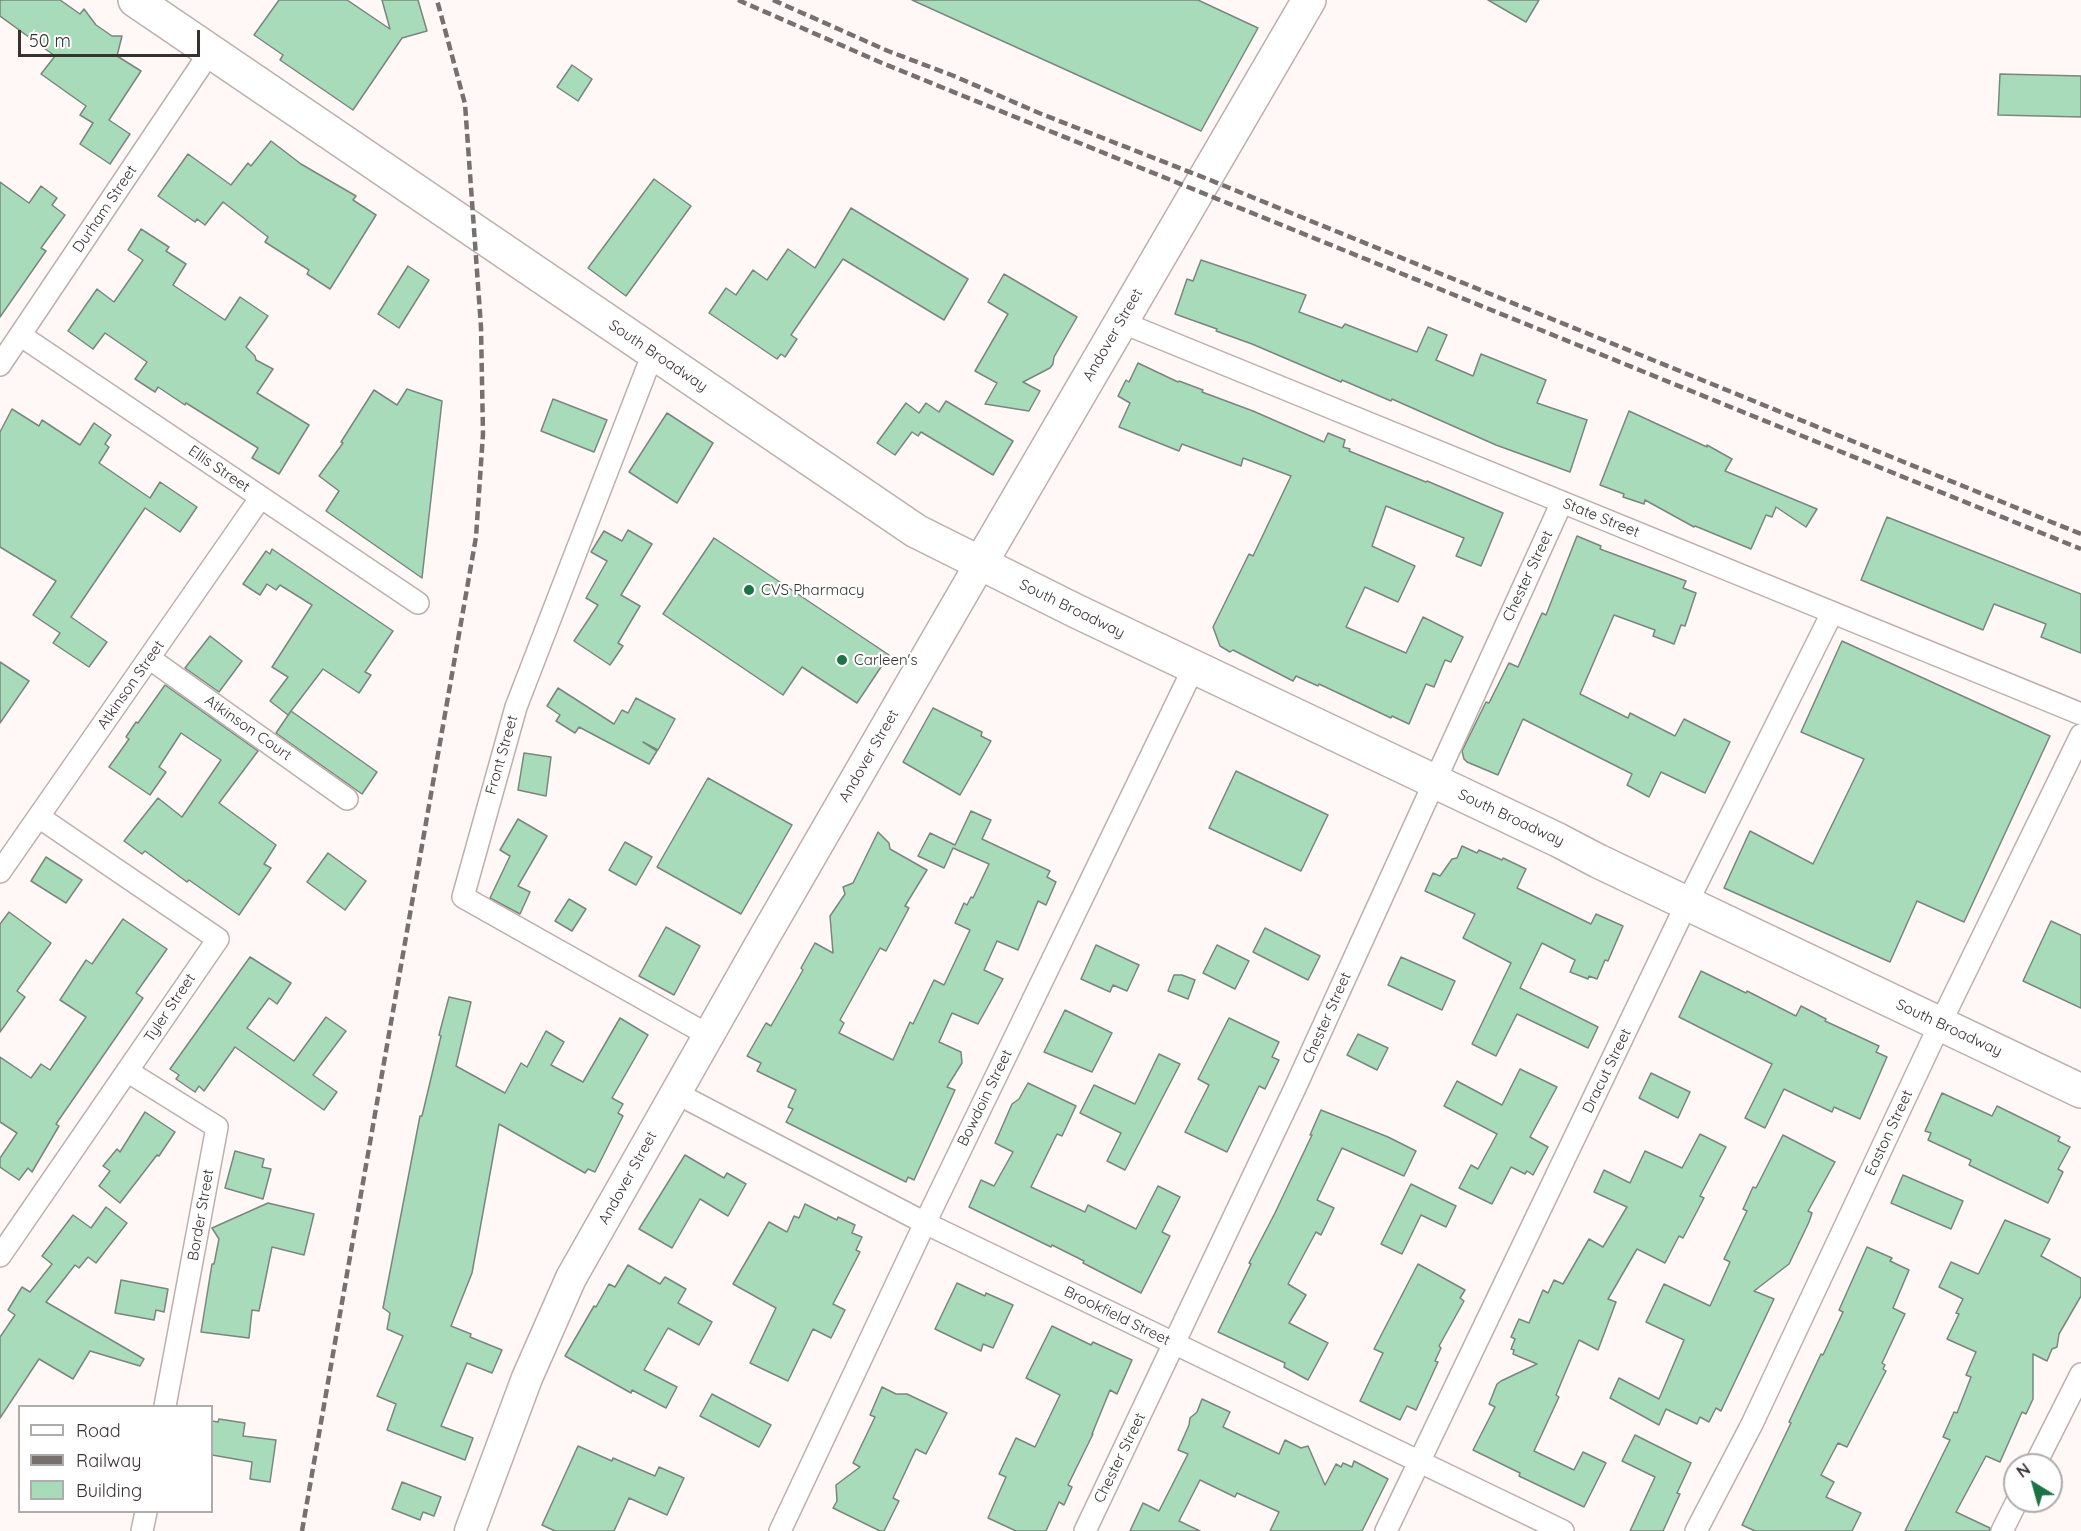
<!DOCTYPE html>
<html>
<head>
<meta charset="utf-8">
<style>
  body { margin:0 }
  #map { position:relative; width:2081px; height:1531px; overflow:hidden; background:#fff8f7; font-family:Quicksand,sans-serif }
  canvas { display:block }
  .legend { position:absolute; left:18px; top:1405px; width:195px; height:108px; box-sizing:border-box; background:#fff; border:2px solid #afadac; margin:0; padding:8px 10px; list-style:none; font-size:18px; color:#373130 }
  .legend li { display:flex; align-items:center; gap:12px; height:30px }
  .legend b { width:30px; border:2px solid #afadac }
  .north { position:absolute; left:2003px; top:1453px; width:60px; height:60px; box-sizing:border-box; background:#fff; border:2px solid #afadac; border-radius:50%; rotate:323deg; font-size:16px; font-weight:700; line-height:24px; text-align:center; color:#373130 }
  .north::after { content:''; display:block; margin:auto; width:21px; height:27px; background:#1c7346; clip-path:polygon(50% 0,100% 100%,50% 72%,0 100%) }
  .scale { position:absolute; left:18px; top:30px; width:182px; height:27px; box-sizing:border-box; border:3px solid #373130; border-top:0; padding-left:8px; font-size:18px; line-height:21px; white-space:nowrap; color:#373130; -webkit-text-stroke:4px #fff; paint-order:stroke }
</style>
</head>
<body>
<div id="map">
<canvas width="2081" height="1531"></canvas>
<ul class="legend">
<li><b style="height:8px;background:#fff"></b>Road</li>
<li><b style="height:8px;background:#76706f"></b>Railway</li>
<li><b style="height:16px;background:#a8dbb9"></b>Building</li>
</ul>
<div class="north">N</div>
<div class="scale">50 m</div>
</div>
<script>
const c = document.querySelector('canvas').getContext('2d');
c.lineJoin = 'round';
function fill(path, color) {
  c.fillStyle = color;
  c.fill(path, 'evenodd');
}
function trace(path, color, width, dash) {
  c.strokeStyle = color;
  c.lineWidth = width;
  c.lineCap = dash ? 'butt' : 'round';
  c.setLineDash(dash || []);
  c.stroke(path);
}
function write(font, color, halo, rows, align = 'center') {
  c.font = font + ' Quicksand,sans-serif';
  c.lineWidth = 4.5;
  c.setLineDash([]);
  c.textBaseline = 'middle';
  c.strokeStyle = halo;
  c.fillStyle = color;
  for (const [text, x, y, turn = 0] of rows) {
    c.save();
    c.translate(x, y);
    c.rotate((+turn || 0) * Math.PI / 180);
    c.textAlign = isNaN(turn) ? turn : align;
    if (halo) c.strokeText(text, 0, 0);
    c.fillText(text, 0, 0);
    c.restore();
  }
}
const building = new Path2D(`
  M0 0H60L80 14 84 9 96 25 112 36H122L117 56 141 71 109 120 130 134 110 164 80 144 93 123 80 115 86 106 41 74 55 56 0 16Z
  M279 0H347L390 29 382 0H418L427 31 402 38 353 110 280 60 283 55 254 35Z
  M912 0H1198L1258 28 1201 131Z
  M1488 0H1539L1526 22Z
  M572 65 592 79 578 101 557 87Z
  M2000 74 2081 76V117L1998 115Z
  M271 141 301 164 356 196 353 200 376 215 330 289 307 274 309 270 265 242 268 237 223 202 205 225 197 219 195 222 158 196 188 154 231 185 248 163 251 166Z
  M654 179 691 206 626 296 588 268Z
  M0 182 29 203 41 186 57 198 52 205 65 215 41 248 46 251 0 317Z
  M851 208 968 279 944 320 843 259 791 335 797 339 785 357 781 354 777 359 709 313 726 288 736 295 753 270 767 280 788 249 815 268Z
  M141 229 169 247 166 251 186 264 173 285 225 320 240 297 268 316 246 347 255 356 256 360 273 369 257 393 309 425 279 474 252 458 258 448 186 403 185 405 158 387 155 392 135 379 147 362 105 333 93 349 68 331 97 289 114 302 143 260 128 250Z
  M1201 260 1306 295 1299 312 1342 328 1345 324 1417 352 1428 327 1447 335 1436 360 1473 376 1481 354 1546 380 1537 403 1587 420 1570 472 1496 445 1392 399 1391 401 1342 380 1341 382 1252 344 1216 331 1217 329 1175 314 1187 279 1193 281Z
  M408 266 429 280 399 328 378 314Z
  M1004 274 1077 317 1054 357 1053 364 1050 368 1023 382 1040 391 1029 411 985 404 997 383 975 371 1008 314 988 302Z
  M1138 363 1178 382 1179 381 1203 390 1202 392 1253 411 1324 442 1328 433 1345 440 1343 447 1350 449 1349 451 1426 482 1427 481 1503 513 1481 566 1456 556 1464 538 1386 506 1372 546 1415 566 1398 602 1365 587 1346 627 1406 653 1423 617 1463 637 1451 662 1445 660 1434 687 1426 684 1409 724 1392 716 1391 718 1319 684 1318 686 1296 676 1293 681 1233 650 1230 652 1220 646 1213 627 1249 554 1253 556 1291 476 1243 458 1241 466 1182 444 1179 451 1119 427 1130 403 1118 396 1126 380 1129 382Z
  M407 389 442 401 422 578 326 511 339 491 319 476 343 443 341 442 374 390 397 405Z
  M553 399 607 420 594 452 541 431Z
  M946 401 1013 441 993 475 921 432 918 436 912 432 895 455 877 443 906 403 919 413 926 403 939 412Z
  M12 409 39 426 42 420 80 445 94 423 111 435 105 444 109 447 99 463 150 498 160 482 197 507 180 532 145 508 71 617 107 642 89 667 53 643 60 633 33 615 56 581 0 547V432Z
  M1629 411 1707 447V445L1732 459 1725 471 1817 509 1806 527 1776 507 1772 517 1766 515 1751 549 1695 526 1694 527 1645 500 1644 504 1623 497 1624 494 1600 485Z
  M667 413 713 443 677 503 629 472Z
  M1887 517 2081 594V653L2041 637 2046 624 1994 604 1983 630 1861 580Z
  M628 530 652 544 621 595 640 606 618 643 623 646 610 665 574 641 598 605 586 598 607 561 591 552 604 531 622 541Z
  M1577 536 1601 546 1600 549 1686 581 1683 588 1696 593 1685 626 1681 625 1674 644 1653 636 1655 630 1614 615 1580 694 1628 718 1630 713 1675 736 1684 719 1730 742 1705 793 1661 772 1649 797 1627 785 1632 774 1523 719 1498 775 1467 762 1464 759 1462 751 1486 702 1489 703 1509 663 1518 667 1542 613 1546 615Z
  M714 538 889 655 857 703 802 667 783 695 663 614Z
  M272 549 393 631 365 672 371 675 359 693 323 669 288 715 270 701 288 677 272 667 312 605 280 585 276 590 267 584 260 595 243 584 266 551 270 554Z
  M210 636 242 661 219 692 185 668Z
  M1842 641 2050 736 1964 922 1917 901 1890 962 1724 888 1750 831 1813 864 1864 759 1801 732Z
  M0 662 29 681 0 723Z
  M165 685 258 751 219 803 276 845 264 864 271 868 239 915 189 880 187 882 145 851 142 854 124 841 158 798 182 817 221 760 181 733 159 767 166 772 150 795 109 767 129 739 126 737 136 722 138 723Z
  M558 688 614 724 622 710 628 713 636 698 675 719 658 750 643 742 657 751 649 764 579 727 575 733 556 721 560 715 547 706Z
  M933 708 982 732 981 736 991 741 960 795 903 762Z
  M291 711 377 772 362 794 276 733Z
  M524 753 551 757 546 796 518 790Z
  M1236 771 1328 815 1301 871 1209 828Z
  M708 778 792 825 741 914 657 867Z
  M971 811 991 820 982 839 1050 871 1047 877 1056 882 1046 905 1038 901 1018 950 997 941 984 970 1003 979 978 1024 952 1013 939 1042 961 1052 962 1063 947 1087 955 1090 914 1180 908 1177 906 1182 786 1122 793 1109 788 1107 796 1090 757 1071 761 1063 747 1056 766 1023 771 1026 803 970 801 968 815 943 833 953 830 916 845 894 843 887 853 883 878 832 889 843 890 849 927 870 905 906 909 908 886 951 880 948 840 1020 844 1023 839 1033 893 1060 910 1022 913 1024 934 980 944 985 970 930 955 923 964 903 967 905 971 897 973 898 989 864 953 848 944 868 918 856 930 833 955 845Z
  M518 819 547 836 518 886 530 892 520 914 490 898 510 856 500 850Z
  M625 842 652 857 636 885 609 870Z
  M1462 846 1477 853 1479 850 1502 860 1503 858 1526 869 1517 888 1591 924 1596 914 1623 926 1608 961 1605 960 1597 979 1589 976 1588 979 1570 972 1575 960 1542 943 1520 988 1598 1027 1588 1048 1517 1014 1496 1056 1472 1044 1511 963 1463 938 1475 914 1425 891 1433 873 1440 876 1452 859 1457 858Z
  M328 853 366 881 345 910 307 882Z
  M46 857 82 880 66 903 31 881Z
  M569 899 586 909 572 931 555 921Z
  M9 912 51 943 17 991 25 997 0 1032V924Z
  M123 919 167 949 136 993 143 998 56 1124 59 1126 32 1172 28 1168 19 1180 0 1167V1158L17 1133 0 1122V1057L31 1078 41 1064 50 1070 86 1017 60 1000 86 960 92 964Z
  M2051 921 2081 935V1008L2023 981Z
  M666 927 700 946 674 995 639 976Z
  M1265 928 1320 956 1308 980 1253 952Z
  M1096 945 1139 965 1127 991 1113 985 1110 992 1081 979Z
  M1217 945 1249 961 1235 989 1203 973Z
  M250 957 291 983 277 1004 269 998 247 1028 294 1061 326 1017 346 1031 313 1075 337 1092 324 1110 235 1047 204 1091 199 1086 195 1092 176 1079 179 1075 170 1069Z
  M1401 957 1455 981 1442 1010 1388 985Z
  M1701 971 1746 993 1747 991 1796 1016 1801 1006 1826 1019 1825 1021 1879 1046 1876 1052 1887 1057 1860 1119 1834 1107 1832 1112 1784 1089 1765 1128 1745 1118 1772 1064 1679 1017Z
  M1174 975H1182L1195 980 1188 999 1168 991Z
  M449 997 471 1002 456 1066 505 1093 521 1063 527 1067 546 1031 564 1042 551 1065 583 1082 620 1018 648 1035 612 1098 623 1104 618 1113 623 1116 595 1172 588 1169 585 1173 499 1124 472 1273 451 1326 471 1334 470 1337 502 1350 492 1373 467 1363 441 1426 473 1438 465 1460 387 1430 396 1404 377 1396 403 1336 387 1329 390 1313 383 1308 420 1116H422L441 1036 439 1035Z
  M1065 1010 1112 1033 1092 1072 1044 1052Z
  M1229 1018 1279 1042 1272 1057 1279 1060 1265 1089 1259 1086 1227 1152 1185 1132 1209 1085 1198 1079Z
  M1358 1034 1388 1048 1377 1070 1347 1055Z
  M1159 1054 1180 1064 1125 1170 1107 1161 1121 1133 1080 1113 1094 1085 1135 1104Z
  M1520 1069 1557 1087 1530 1137 1548 1147 1533 1175 1527 1171 1525 1174 1511 1167 1492 1204 1459 1188 1471 1165 1478 1169 1497 1134 1444 1106 1457 1081 1502 1105Z
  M1651 1073 1690 1092 1678 1118 1639 1098Z
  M1028 1083 1076 1106 1062 1136 1057 1134 1031 1187 1085 1212 1088 1205 1136 1229 1158 1186 1180 1197 1162 1232 1170 1236 1141 1293 1083 1263 1084 1261 1052 1245 1051 1247 969 1207 981 1180 994 1186 1013 1152 995 1143 1012 1104 1019 1099Z
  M1942 1093 1992 1116 1997 1106 2060 1137 2058 1141 2070 1147 2058 1169 2063 1172 2048 1203 1969 1165 1971 1160 1928 1140 1931 1133 1925 1131Z
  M1321 1110 1388 1137 1416 1151 1404 1176 1342 1148 1317 1200 1334 1208 1321 1235 1316 1232 1288 1284 1306 1295 1289 1323 1328 1343 1308 1380 1284 1367 1285 1363 1218 1332 1251 1264 1249 1263 1275 1213 1312 1135H1310Z
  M145 1112 175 1132 159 1156 157 1155 120 1203 99 1186 110 1171 103 1166 117 1149 120 1152Z
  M1700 1134 1726 1147 1700 1196 1704 1198 1683 1238 1679 1236 1665 1263 1637 1249 1608 1299 1616 1302 1598 1350 1579 1340 1556 1395 1559 1397 1534 1451 1574 1470 1583 1452 1606 1463 1584 1507 1519 1476 1520 1473 1473 1450 1495 1407 1489 1404 1497 1384 1501 1381 1537 1364 1513 1354 1514 1350 1511 1349 1515 1339 1511 1337 1519 1319 1529 1323 1543 1290 1548 1293 1554 1280 1563 1284 1589 1239 1603 1247 1627 1207 1594 1192 1604 1170 1630 1183 1645 1151 1682 1168Z
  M1783 1135 1835 1162 1808 1211 1812 1213 1809 1222 1789 1264 1754 1291 1774 1299 1721 1411 1716 1408 1709 1422 1700 1417 1697 1424 1666 1409 1659 1425 1610 1398 1619 1378 1659 1399 1684 1340 1646 1322 1664 1284 1710 1306 1730 1262 1724 1259 1747 1211 1743 1209 1753 1187 1756 1188Z
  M235 1151 264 1159 262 1167 271 1169 263 1199 225 1188Z
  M685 1155 724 1178 727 1173 746 1184 728 1216 700 1199 672 1248 639 1229Z
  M1903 1175 1963 1201 1951 1229 1891 1203Z
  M1411 1184 1456 1206 1446 1227 1421 1215 1402 1254 1381 1244Z
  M268 1203 314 1214 304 1255 272 1247 259 1311 252 1310 249 1338 201 1332 212 1264H214L219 1239 212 1228Z
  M805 1204 837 1220 838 1217 855 1225 852 1233 862 1237 856 1250 860 1252 833 1304 845 1310 831 1338 813 1329 788 1381 750 1363 776 1308 733 1284 769 1222 787 1232 794 1216 799 1218Z
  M106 1207 127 1223 96 1263 88 1257 79 1268 75 1265 46 1302 144 1359 140 1366 90 1351 73 1379 39 1359 0 1418V1337L15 1315 8 1310 22 1287 30 1292 52 1264 42 1256 73 1215 91 1228Z
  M2005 1220 2050 1239 2041 1256 2081 1278V1296L2059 1334 2057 1347 2052 1349 2047 1361 2033 1354V1399L2026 1414 2022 1412 2000 1462 1986 1456 1956 1512 1990 1528 1989 1531H1905L1950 1440 1943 1437 1954 1412 1957 1413 1971 1377 1966 1375 1976 1352 1947 1339 1959 1314 1956 1313 1963 1299 1939 1287 1951 1262 1978 1274 1979 1273Z
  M1867 1247 1892 1258 1890 1261 1909 1270 1893 1308 1905 1314 1882 1363 1885 1365 1883 1369 1886 1371 1847 1447 1838 1443 1821 1475 1834 1482 1826 1497 1861 1513 1852 1531H1755L1742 1525 1791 1423 1789 1422 1821 1354 1823 1355 1843 1312 1839 1310Z
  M1418 1264 1465 1290 1460 1298 1464 1301 1439 1346 1441 1348 1435 1361 1438 1362 1416 1410 1407 1406 1400 1420 1360 1401 1383 1353 1374 1349Z
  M628 1265 660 1284 665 1277 686 1289 678 1303 712 1322 699 1345 668 1328 644 1370 677 1387 666 1408 632 1390 631 1393 565 1356 594 1306 596 1307 609 1284 615 1287Z
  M121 1280 168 1289 164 1312 156 1310 154 1320 115 1313Z
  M957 1283 985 1296 986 1293 1013 1305 993 1348 983 1344 981 1351 935 1329Z
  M1052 1326 1091 1345 1093 1342 1132 1360 1117 1394 1110 1390 1092 1434H1093L1068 1485 1072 1487 1064 1505 1059 1502 1046 1531H1016L988 1518 1006 1477 999 1474 1016 1438 1035 1447 1060 1395 1026 1378Z
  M882 1387 896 1394H907L947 1413 926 1454 916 1449 893 1498 899 1501 884 1531H880L833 1508 837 1501 836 1485 860 1467 853 1463 875 1417 870 1415Z
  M712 1394 771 1425 759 1447 700 1416Z
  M1202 1399 1230 1412 1223 1427 1279 1454 1285 1440 1301 1448 1308 1446 1325 1485 1336 1464 1341 1467 1343 1463 1352 1467 1354 1461 1388 1479 1362 1531H1270L1279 1512 1237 1493 1235 1497 1200 1480 1179 1521 1200 1531H1130L1143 1503 1159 1511 1188 1454 1178 1450 1189 1425 1190 1418 1197 1412Z
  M219 1419 245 1423 243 1436 276 1440 270 1482 250 1479 252 1462 212 1455V1421L218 1422Z
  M1635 1435 1691 1463 1677 1493 1680 1494 1663 1531H1630L1655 1477 1622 1461Z
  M578 1446 612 1461 613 1458 655 1476 659 1467 684 1478 667 1515 629 1498 614 1531H555L542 1525Z
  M402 1482 441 1497 434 1516 423 1512 420 1520 392 1509Z`);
fill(building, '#a8dbb9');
trace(building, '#7a867e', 1.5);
const street = new Path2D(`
  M1121 322 2081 714
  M20 335 418 603
  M653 353 516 707 463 897 708 1035
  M0 365 210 52
  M149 658 347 799
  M0 872 261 497
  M127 1071 217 1127 165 1406
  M676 1093 925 1223 1563 1531
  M0 1256 218 939 39 817
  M2035 1465 2081 1374
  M142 1531 146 1512
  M780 1531 925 1223 1194 667
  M1085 1531 1295 1088 1562 502
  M1386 1531 1687 903 1832 613
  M1696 1531 1752 1424 1940 1024 2081 735
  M2002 1531 2017 1501`);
const secondary = new Path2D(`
  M470 1531 527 1378 571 1278 762 941 980 564`);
const primary = new Path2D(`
  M135 0 916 531 1076 611 1558 840 1598 861 2081 1091
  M980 564 1309 0`);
trace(street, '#beafac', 24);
trace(secondary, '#beafac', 33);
trace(primary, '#beafac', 36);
trace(street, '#fff', 21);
trace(secondary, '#fff', 30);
trace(primary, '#fff', 33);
trace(new Path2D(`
  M738 0 882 63 2081 549
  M773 0 888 51 954 76 1039 113 1205 178 2081 534
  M302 1531 476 537 483 434 481 327 465 104 437 0`), '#76706f', 4.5, [9, 4.5]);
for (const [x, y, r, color] of [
  [749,590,6,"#1c7346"],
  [842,660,6,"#1c7346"]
]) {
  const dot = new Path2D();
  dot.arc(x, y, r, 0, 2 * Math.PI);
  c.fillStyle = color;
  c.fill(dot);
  trace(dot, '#fff', 2);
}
write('15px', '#373130', '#fff', [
  ["Durham Street",105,209,-56],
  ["Andover Street",1113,335,-60],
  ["South Broadway",658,356,34],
  ["Ellis Street",219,469,34],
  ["State Street",1601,518,22],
  ["Chester Street",1528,576,-65],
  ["South Broadway",1072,609,26],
  ["Atkinson Street",131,685,-55],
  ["Atkinson Court",248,728,35],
  ["Front Street",502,755,-74],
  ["Andover Street",869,756,-60],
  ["South Broadway",1511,818,25],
  ["Tyler Street",170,1008,-56],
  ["Chester Street",1327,1018,-66],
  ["South Broadway",1949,1028,25],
  ["Dracut Street",1607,1071,-64],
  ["Bowdoin Street",985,1098,-64],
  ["Easton Street",1889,1133,-65],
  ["Andover Street",628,1178,-61],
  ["Border Street",201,1215,-80],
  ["Brookfield Street",1117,1316,26],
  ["Chester Street",1120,1458,-64]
]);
write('15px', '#373130', '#fff', [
  ["CVS Pharmacy",761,590],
  ["Carleen's",854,660]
], 'left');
</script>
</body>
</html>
